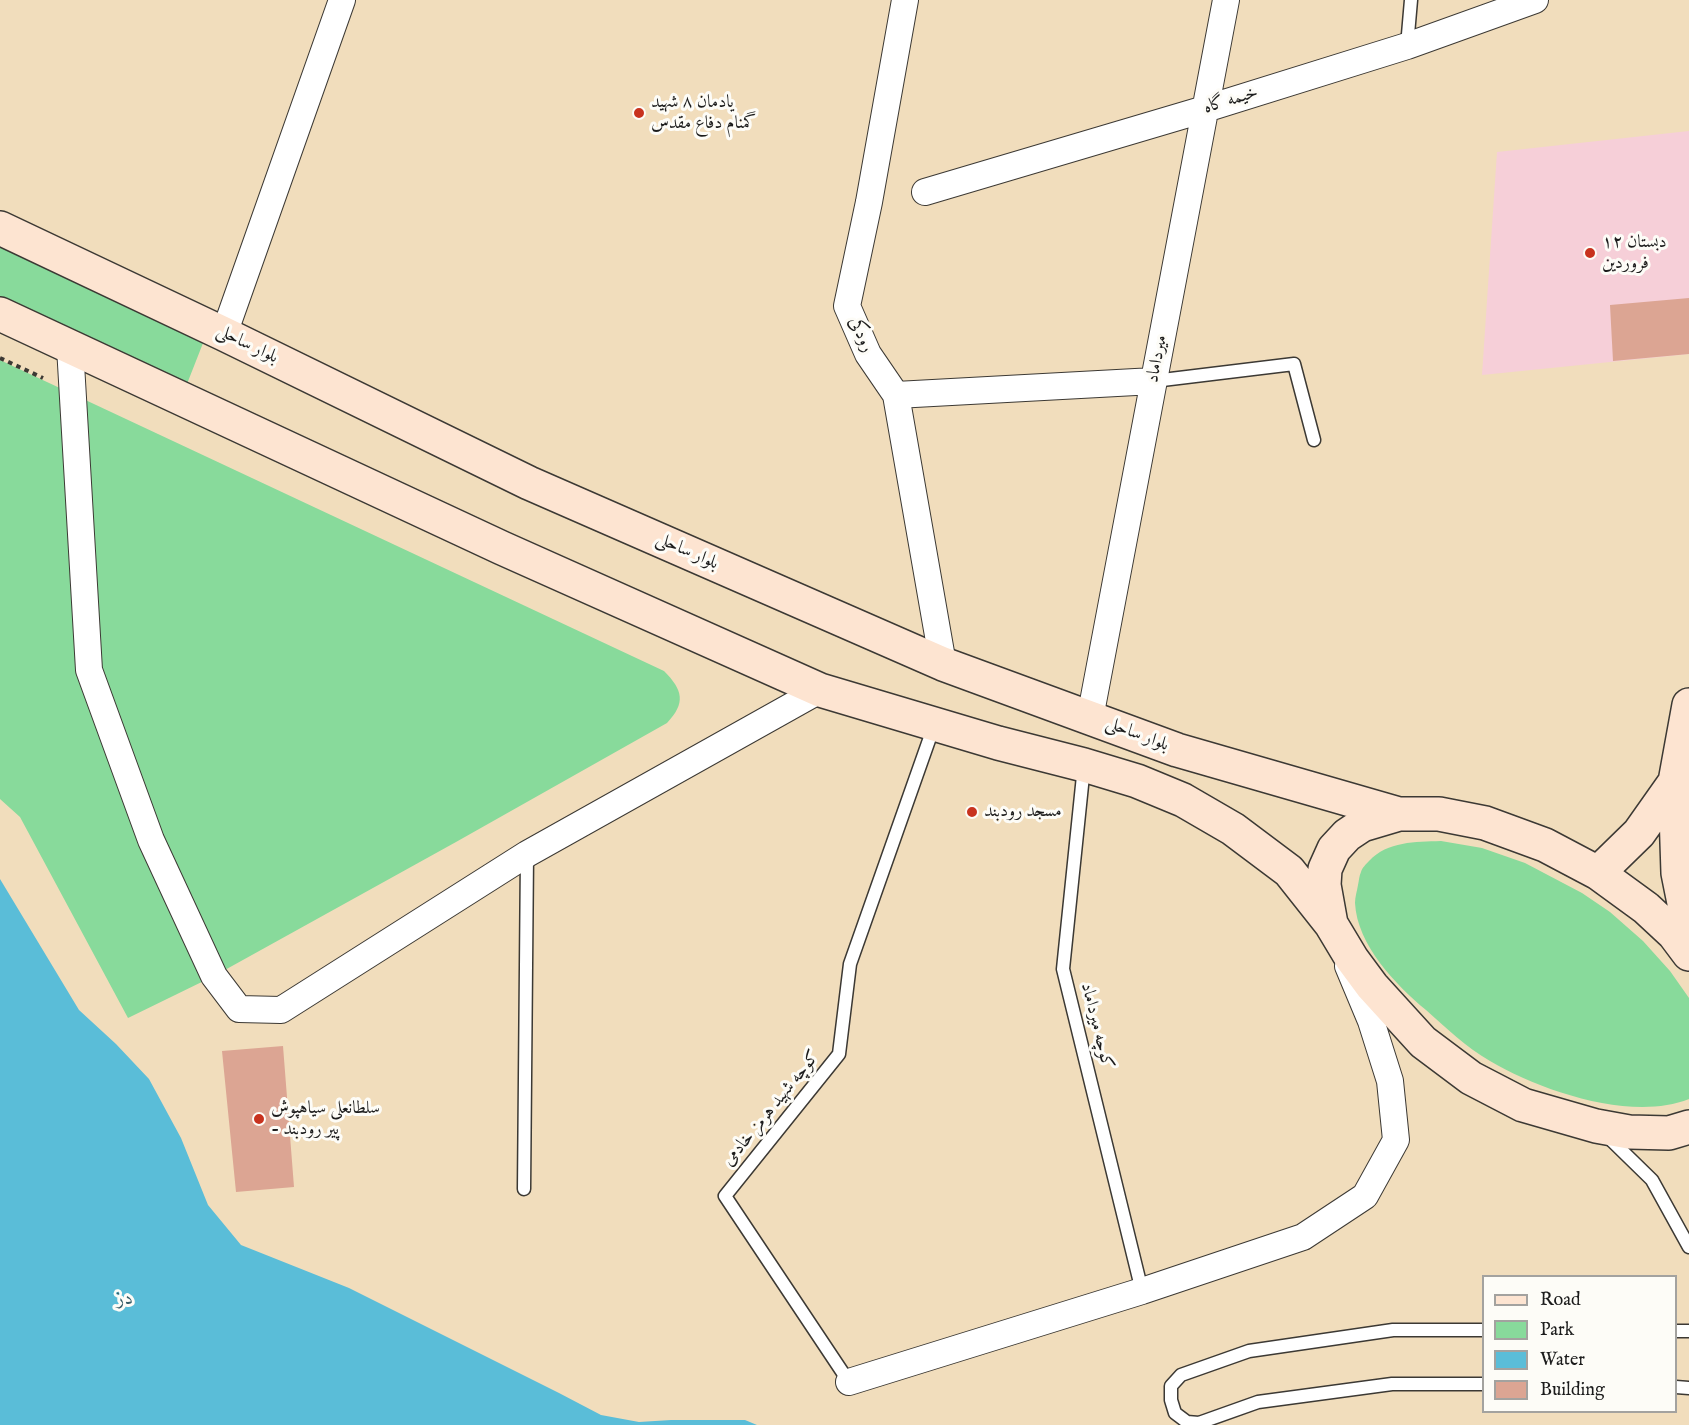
<!DOCTYPE html>
<html>
<head>
<meta charset="utf-8">
<style>
  body { margin:0 }
  #map { position:relative; width:1689px; height:1425px; overflow:hidden; background:#f1ddbc; font-family:"IM FELL English",serif }
  canvas { display:block }
  .legend { position:absolute; left:1482px; top:1275px; width:195px; height:138px; box-sizing:border-box; background:#fdfcf7; border:2px solid #a3a29f; margin:0; padding:8px 10px; list-style:none; font-size:18px; color:#1c1c1c }
  .legend li { display:flex; align-items:center; gap:12px; height:30px }
  .legend b { width:30px; border:2px solid #a3a29f }
</style>
</head>
<body>
<div id="map">
<canvas width="1689" height="1425"></canvas>
<ul class="legend">
<li><b style="height:8px;background:#fde4d1"></b>Road</li>
<li><b style="height:16px;background:#88da9b"></b>Park</li>
<li><b style="height:16px;background:#5abdd8"></b>Water</li>
<li><b style="height:16px;background:#dca593"></b>Building</li>
</ul>
</div>
<script>
const c = document.querySelector('canvas').getContext('2d');
c.lineJoin = 'round';
function fill(path, color) {
  c.fillStyle = color;
  c.fill(path, 'evenodd');
}
function trace(path, color, width, dash) {
  c.strokeStyle = color;
  c.lineWidth = width;
  c.lineCap = dash ? 'butt' : 'round';
  c.setLineDash(dash || []);
  c.stroke(path);
}
function write(font, color, halo, rows, align = 'center') {
  c.font = font + ' "IM FELL English",Amiri,serif';
  c.lineWidth = 6;
  c.setLineDash([]);
  c.textBaseline = 'middle';
  c.strokeStyle = halo;
  c.fillStyle = color;
  for (const [text, x, y, turn = 0] of rows) {
    c.save();
    c.translate(x, y);
    c.rotate((+turn || 0) * Math.PI / 180);
    c.textAlign = isNaN(turn) ? turn : align;
    if (halo) c.strokeText(text, 0, 0);
    c.fillText(text, 0, 0);
    c.restore();
  }
}
fill(new Path2D(`
  M1689 131V354L1482 375 1497 152Z`), '#f6cfd8');
fill(new Path2D(`
  M0 239 205 338 185 389 0 302Z
  M0 360 664 671C683 690 686 703 667 723L456 842 214 976 128 1018 20 817 0 799Z
  M1441 841 1482 848 1525 863 1582 893 1610 912 1643 941 1670 971 1689 998V1099C1632 1122 1541 1091 1490 1061 1466 1047 1446 1028 1426 1010 1396 985 1357 945 1355 903 1355 897 1357 891 1358 885 1359 881 1359 876 1361 872 1362 868 1366 864 1369 861 1388 841 1415 842 1441 841Z`), '#88da9b');
fill(new Path2D(`
  M0 879 79 1010 116 1044 149 1079 181 1138 208 1205 241 1245 349 1288 559 1393 601 1415 639 1422 671 1420H745L757 1425H0Z`), '#5abdd8');
fill(new Path2D(`
  M1689 298V354L1613 361 1610 305Z
  M283 1046 294 1187 236 1192 222 1051Z`), '#dca593');
const lane = new Path2D(`
  M1407 46 1411 0
  M1154 381 1294 364 1314 440
  M1084 766 1063 969 1142 1291
  M1608 1137 1652 1180 1689 1247
  M524 1189 527 854
  M1484 1330H1393L1249 1351 1181 1375 1171 1386V1400L1175 1413 1187 1422 1199 1423 1258 1402 1392 1384H1484
  M1676 1331H1689
  M849 1382 725 1196 839 1054 850 964 934 726
  M1676 1387 1689 1388`);
const street = new Path2D(`
  M905 0 869 202 847 306 868 354 896 395 943 664
  M925 192 1205 109 1407 46 1535 0
  M224 334 342 0
  M70 347 89 670 151 840 214 976 239 1009 281 1010 527 854 820 690
  M896 395 1154 381
  M1090 718 1226 0
  M849 1382 1142 1291 1303 1237 1365 1196 1396 1140 1390 1081 1371 1021 1348 966`);
const secondary = new Path2D(`
  M0 228 224 334 529 483 943 664 1177 750 1399 814
  M0 314 502 548 820 690 998 743 1084 765 1137 781 1183 800 1233 829 1289 871 1331 924
  M1689 705 1675 782 1678 873 1689 928
  M1598 873 1639 833 1675 782
  M1689 954 1674 934 1646 908 1598 873 1545 845 1485 823 1439 814H1399L1362 825 1347 835 1334 849 1325 869 1324 885 1331 924 1352 959 1372 986 1423 1042 1471 1078 1523 1105 1596 1126 1629 1132 1669 1133 1689 1127`);
trace(lane, '#3c3934', 15);
trace(street, '#3c3934', 28);
trace(secondary, '#3c3934', 36);
trace(new Path2D(`
  M0 358 43 378`), '#3c3934', 4, [4.5, 4.5]);
trace(lane, '#fff', 12);
trace(street, '#fff', 26);
trace(secondary, '#fde4d1', 33);
for (const [x, y, r, color] of [
  [639,113,6,"#c8321e"],
  [1590,253,6,"#c8321e"],
  [972,812,6,"#c8321e"],
  [259,1119,6,"#c8321e"]
]) {
  const dot = new Path2D();
  dot.arc(x, y, r, 0, 2 * Math.PI);
  c.fillStyle = color;
  c.fill(dot);
  trace(dot, '#fdfcf7', 2);
}
write('18px', '#1c1c1c', '#fdfcf7', [
  ["خیمه گاه",1231,101,-17],
  ["رودکی",860,335,65],
  ["بلوار ساحلی",247,345,26],
  ["میرداماد",1158,359,-79],
  ["بلوار ساحلی",687,552,24],
  ["بلوار ساحلی",1137,735,21],
  ["کوچه میرداماد",1096,1026,76],
  ["کوچه شهید هرمز خادمی",772,1109,-51]
]);
write('18px', '#1c1c1c', '#fdfcf7', [
  ["یادمان ۸ شهید",651,103],
  ["گمنام دفاع مقدس",651,124],
  ["دبستان ۱۲",1602,243],
  ["فروردین",1602,264],
  ["مسجد رودبند",984,812],
  ["سلطانعلی سیاهپوش",271,1109],
  ["- پیر رودبند",271,1130]
], 'left');
write('italic 20px', '#355c67', '#fdfcf7', [
  ["دز",125,1300]
]);
</script>
</body>
</html>
